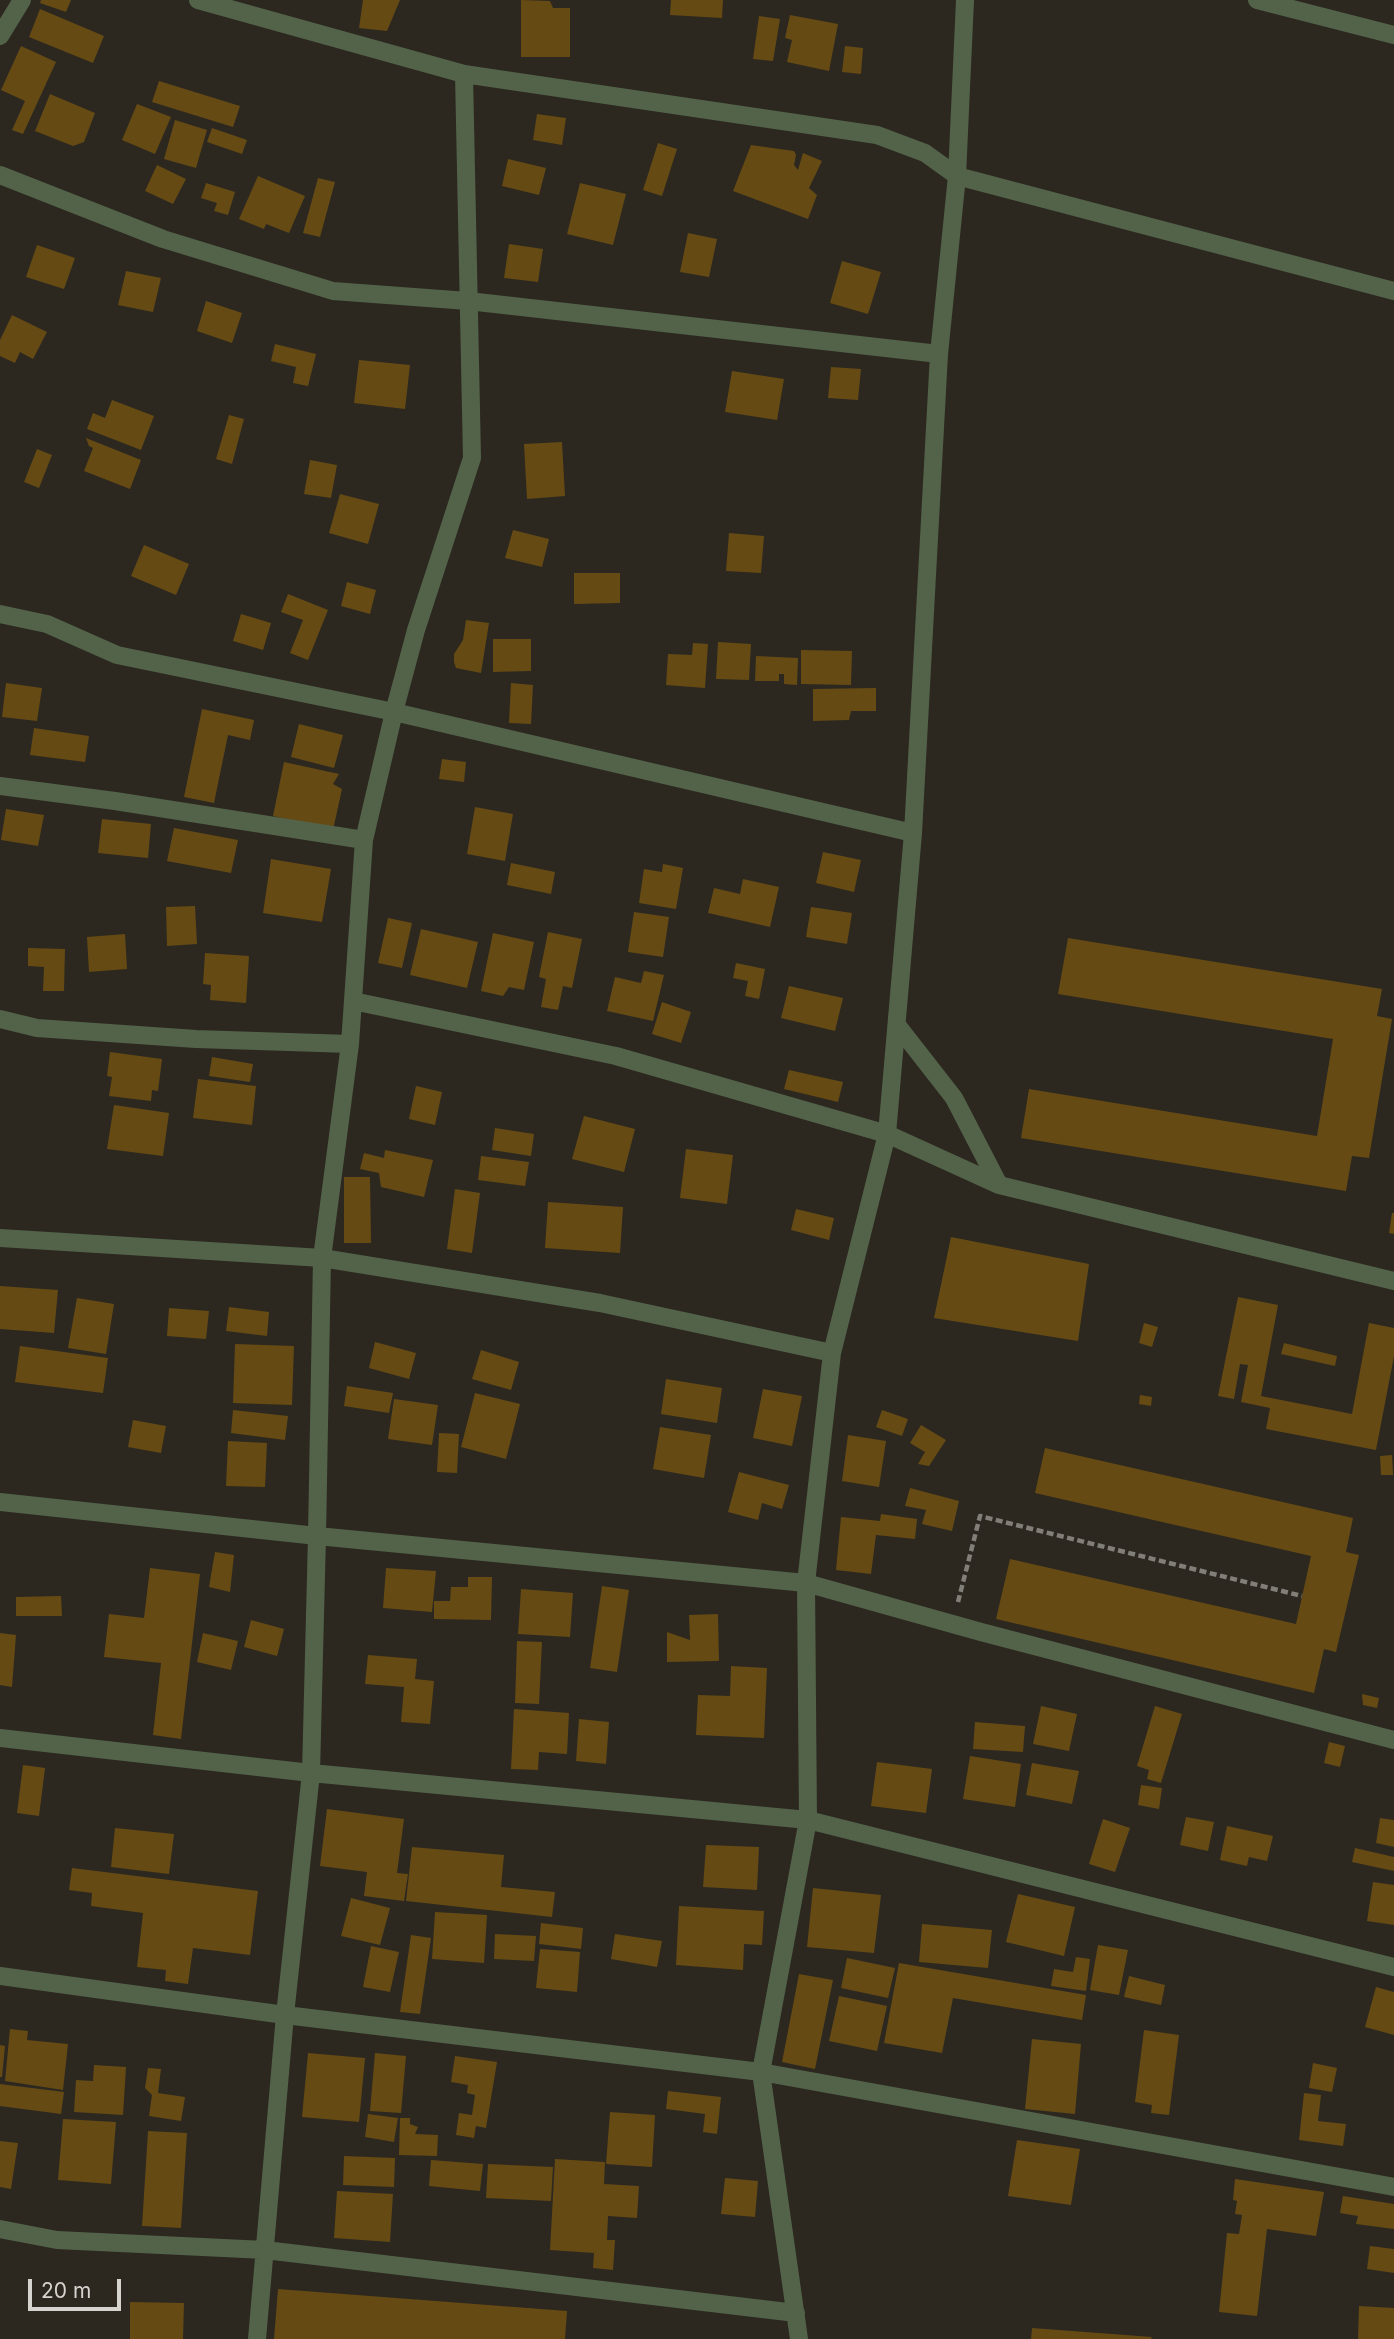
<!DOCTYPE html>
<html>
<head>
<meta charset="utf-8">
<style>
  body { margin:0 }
  #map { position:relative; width:1394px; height:2339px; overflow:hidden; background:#2c2820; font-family:Inter,sans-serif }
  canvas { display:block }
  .scale { position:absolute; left:28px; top:2279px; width:93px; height:32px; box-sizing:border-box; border:4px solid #d7d4cf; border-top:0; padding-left:9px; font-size:21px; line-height:24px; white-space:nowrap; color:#d7d4cf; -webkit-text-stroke:5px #2c2820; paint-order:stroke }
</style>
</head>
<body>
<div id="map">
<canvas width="1394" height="2339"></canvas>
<div class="scale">20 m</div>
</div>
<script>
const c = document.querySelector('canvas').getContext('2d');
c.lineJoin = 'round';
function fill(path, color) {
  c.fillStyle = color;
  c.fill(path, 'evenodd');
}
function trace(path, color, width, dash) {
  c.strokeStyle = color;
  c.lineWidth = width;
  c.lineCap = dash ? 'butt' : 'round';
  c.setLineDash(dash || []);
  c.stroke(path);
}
fill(new Path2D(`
  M41 0H71L66 12 40 3Z
  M363 0H400L387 31 359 28Z
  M521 0 550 1 553 8H570V57H521Z
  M671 0H723L722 18 670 15Z
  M40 9 104 36 93 63 29 37Z
  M790 15 838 24 829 71 787 62 792 40 785 38Z
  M759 16 780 19 773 61 753 59Z
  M21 46 56 62 23 134 12 130 25 101 1 90Z
  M845 46 863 48 861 74 842 72Z
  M159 81 240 106 233 127 152 102Z
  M50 94 95 113 84 142 73 146 35 131Z
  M137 104 171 117 155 154 122 140Z
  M537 114 566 118 562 145 533 140Z
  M175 120 207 130 196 168 164 159Z
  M212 128 247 140 242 154 207 142Z
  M658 143 677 149 662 196 643 190Z
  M751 145 794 151 796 155 794 165 798 170 803 153 822 161 809 188 817 195 808 219 733 191Z
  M508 159 546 168 539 195 502 186Z
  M157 165 186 179 173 204 145 191Z
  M258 176 305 196 289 233 266 224 264 229 239 219Z
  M318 178 335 182 320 237 303 233Z
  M206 183 235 192 228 215 214 211 217 203 201 198Z
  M580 183 626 194 613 245 567 234Z
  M688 233 717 239 709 277 680 272Z
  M509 244 543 249 538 282 504 278Z
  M37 245 75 258 64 289 26 277Z
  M842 261 881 272 868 314 830 303Z
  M126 271 161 278 153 312 118 305Z
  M206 301 242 313 232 343 197 331Z
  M12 315 47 332 33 359 20 352 15 363 0 356V340Z
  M275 344 316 354 308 386 293 383 296 367 271 361Z
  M359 360 410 365 405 409 354 403Z
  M831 367 861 369 858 400 828 398Z
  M732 371 784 379 777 420 725 412Z
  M112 400 154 416 141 450 87 429 93 413 105 418Z
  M229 415 244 419 232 464 216 459Z
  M86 438 141 460 130 489 84 471 93 448 89 446Z
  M562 442 565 496 527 499 524 444Z
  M37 449 52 455 39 488 24 482Z
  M310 460 337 465 331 498 304 494Z
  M340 494 379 504 368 544 329 533Z
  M513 530 549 539 542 567 505 558Z
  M729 533 764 536 761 573 726 571Z
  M144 545 189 564 176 595 131 576Z
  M574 573H620V603L574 604Z
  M347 582 376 590 370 614 341 606Z
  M288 594 328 610 308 660 290 653 303 620 281 612Z
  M241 614 271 623 263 650 233 641Z
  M466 620 489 623 481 673 456 668 454 662V654L463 640Z
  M493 639H531V671L493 672Z
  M718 642 751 644 749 680 716 679Z
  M693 643 708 644 705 688 666 685 668 654 692 655Z
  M801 650 852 651 851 685 801 684Z
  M756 656 798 658 797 685 784 684V674H779V681H755Z
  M6 683 42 688 37 721 2 717Z
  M511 683 533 685 531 724 509 723Z
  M876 688V711H851L849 720 813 721V689Z
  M202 709 254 720 250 740 228 735 214 803 184 797Z
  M299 724 343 735 334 768 291 757Z
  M34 728 89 736 85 762 30 755Z
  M442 759 466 762 464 782 439 779Z
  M284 762 339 774 333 784 342 789 333 830 273 816Z
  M475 807 513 814 505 861 467 854Z
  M6 809 44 815 38 846 1 840Z
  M102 819 151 824 148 858 98 853Z
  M174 828 238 840 231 873 167 861Z
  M823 852 861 860 854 892 816 883Z
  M271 859 331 869 322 922 263 913Z
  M511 863 555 872 551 894 507 885Z
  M663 864 683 868 676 909 639 903 644 869 662 872Z
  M743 879 779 887 770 927 708 913 714 888 740 894Z
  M195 906 197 944 167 946 166 907Z
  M811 907 852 913 847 944 806 937Z
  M634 912 669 917 663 957 628 952Z
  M388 918 412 923 402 968 378 963Z
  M421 929 478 942 467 988 410 975Z
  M548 932 582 939 572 988 563 986 558 1010 541 1007 546 979 539 977Z
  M493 933 534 942 524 990 509 987 503 996 481 991Z
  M125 934 127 969 89 972 87 937Z
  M1068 938 1382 989 1377 1016 1392 1019 1369 1158 1352 1156 1346 1191 1021 1138 1029 1089 1317 1136 1333 1039 1058 994Z
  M28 948 65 949 64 991H43L44 967 28 966Z
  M205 953 249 956 246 1003 210 1000 211 985 203 984Z
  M736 963 765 969 759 999 745 996 748 981 733 978Z
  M644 971 664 975 653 1021 607 1011 615 977 641 983Z
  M789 986 843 998 835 1031 781 1018Z
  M662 1002 691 1012 681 1043 652 1034Z
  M110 1052 162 1059 158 1091 152 1090 151 1101 109 1096 112 1077 107 1076Z
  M212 1057 253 1064 250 1082 209 1076Z
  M789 1070 843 1082 838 1102 784 1089Z
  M198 1079 256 1086 252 1125 193 1118Z
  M416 1086 442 1092 435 1125 409 1119Z
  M114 1105 169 1113 163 1156 107 1149Z
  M584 1116 635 1129 624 1172 572 1159Z
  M495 1128 534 1134 531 1156 492 1150Z
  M686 1149 733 1155 727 1204 680 1198Z
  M385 1150 433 1160 424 1197 381 1187 379 1173 360 1169 364 1153 384 1158Z
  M481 1156 529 1162 525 1186 478 1180Z
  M344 1177H370L371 1243H344Z
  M455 1189 480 1193 472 1253 447 1249Z
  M548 1202 623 1207 620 1253 545 1248Z
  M796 1209 834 1218 829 1240 791 1230Z
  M1392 1213H1394V1234L1389 1233Z
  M951 1237 1089 1264 1078 1341 934 1318Z
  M0 1286 58 1290 54 1333 0 1329Z
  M1238 1297 1278 1305 1261 1396 1352 1414 1369 1323 1394 1328V1356L1376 1450 1266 1429 1270 1408 1241 1402 1248 1365 1240 1364 1234 1399 1218 1396Z
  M77 1298 114 1304 106 1354 68 1348Z
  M229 1307 269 1312 267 1336 226 1331Z
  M169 1308 209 1311 206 1339 167 1336Z
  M1144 1323 1158 1327 1152 1347 1139 1343Z
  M375 1342 416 1353 409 1379 369 1368Z
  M1284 1343 1337 1356 1335 1366 1281 1354Z
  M235 1344 294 1346 292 1405 233 1403Z
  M20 1346 108 1358 103 1393 15 1382Z
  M481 1350 519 1362 511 1390 472 1379Z
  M666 1379 722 1388 717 1423 661 1414Z
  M347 1386 393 1393 389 1413 344 1406Z
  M763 1389 802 1396 792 1446 753 1438Z
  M475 1393 520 1404 506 1459 461 1447Z
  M1140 1395 1152 1397 1151 1406 1139 1404Z
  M394 1399 438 1405 432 1445 388 1439Z
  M233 1410 288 1416 285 1440 231 1433Z
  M882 1410 908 1419 902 1436 876 1427Z
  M133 1420 166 1426 161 1453 128 1447Z
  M921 1425 946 1440 929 1466 918 1464 925 1452 910 1443Z
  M660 1427 711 1435 704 1478 653 1469Z
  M439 1433 459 1434 457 1473 437 1472Z
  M848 1435 886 1441 879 1487 842 1481Z
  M228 1441 267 1443 265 1487 226 1486Z
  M1045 1448 1353 1518 1346 1552 1359 1555 1336 1652 1324 1649 1314 1693 996 1619 1010 1559 1296 1624 1311 1556 1035 1493Z
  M1392 1455 1393 1475H1381L1380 1456Z
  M739 1472 789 1485 782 1509 762 1503 758 1520 728 1512Z
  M910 1488 959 1501 952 1531 922 1524 926 1510 905 1506Z
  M881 1514 917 1519 915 1539 876 1535 871 1574 836 1570 841 1517 880 1521Z
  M215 1552 234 1555 230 1592 209 1587Z
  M150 1568 200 1574 181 1739 153 1735 161 1663 104 1657 109 1614 144 1618Z
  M386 1568 436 1571 432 1612 383 1608Z
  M468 1577H492L491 1620 434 1619V1601H450L451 1587H468Z
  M602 1586 629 1590 617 1672 590 1668Z
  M521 1589 573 1593 570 1637 518 1634Z
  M61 1596 62 1616H16V1597Z
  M718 1614 719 1661 667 1662V1632L690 1640 689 1615Z
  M251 1620 284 1629 277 1656 244 1647Z
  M0 1633 16 1635 12 1687 0 1685Z
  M203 1633 238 1641 231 1670 197 1662Z
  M517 1641 542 1642 539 1704 515 1703Z
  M368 1655 417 1659 415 1679 434 1681 430 1724 401 1722 404 1687 365 1684Z
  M731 1666 767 1668 764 1738 696 1735 698 1695 730 1696Z
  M1362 1694 1379 1698 1377 1708 1363 1705Z
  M1041 1706 1077 1714 1069 1751 1033 1744Z
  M1155 1706 1182 1714 1161 1783 1147 1779 1149 1770 1137 1766Z
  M514 1709 569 1713 567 1754 539 1752 538 1770 511 1769Z
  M579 1719 609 1722 606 1764 576 1761Z
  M975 1722 1025 1726 1023 1752 973 1749Z
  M1329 1742 1345 1746 1340 1767 1324 1763Z
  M970 1756 1021 1764 1015 1807 963 1799Z
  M877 1762 932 1769 926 1813 871 1806Z
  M1032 1763 1079 1771 1072 1804 1026 1795Z
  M23 1765 45 1768 39 1816 17 1813Z
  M1141 1785 1162 1788 1159 1809 1138 1805Z
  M327 1809 404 1819 397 1873 408 1874 404 1901 364 1896 367 1872 320 1866Z
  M1186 1817 1214 1822 1208 1851 1180 1845Z
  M1380 1818 1394 1820V1847L1376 1843Z
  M1103 1819 1130 1828 1115 1872 1089 1864Z
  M1227 1826 1273 1836 1267 1861 1249 1857 1247 1866 1220 1860Z
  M115 1828 174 1834 169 1874 111 1867Z
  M706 1845 759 1847 757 1890 703 1887Z
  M412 1847 504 1855 501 1887 555 1892 552 1917 406 1901Z
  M1355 1848 1394 1857V1871L1352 1862Z
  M72 1868 258 1891 250 1955 193 1948 188 1984 165 1981 166 1970 137 1967 143 1913 91 1906 92 1893 69 1890Z
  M1373 1882 1394 1885V1925L1367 1921Z
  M813 1888 881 1895 874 1953 807 1947Z
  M1018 1894 1075 1907 1064 1956 1006 1942Z
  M351 1898 390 1908 380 1945 341 1936Z
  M679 1906 764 1911 762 1945 744 1944 743 1970 676 1965Z
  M435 1912 487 1915 484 1963 432 1959Z
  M541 1923 583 1928 581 1949 539 1944Z
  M922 1924 992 1930 988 1968 919 1962Z
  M495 1934 536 1936 534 1961 494 1959Z
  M615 1934 662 1941 657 1967 611 1959Z
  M411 1935 431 1938 420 2014 400 2012Z
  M1098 1945 1128 1950 1119 1995 1090 1990Z
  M371 1946 399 1952 390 1992 363 1987Z
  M540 1949 580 1952 577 1992 536 1988Z
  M1076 1957 1090 1959 1086 1991 1051 1986 1054 1969 1073 1972Z
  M847 1958 895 1968 888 1998 841 1988Z
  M899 1963 1086 1995 1082 2020 953 1998 942 2053 884 2043Z
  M799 1974 833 1980 815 2069 782 2062Z
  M1129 1976 1165 1985 1161 2005 1124 1997Z
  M1376 1987 1394 1992V2035L1365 2027Z
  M839 1996 887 2006 877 2051 829 2041Z
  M10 2029 28 2031 27 2040 68 2044 63 2090 5 2081Z
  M1144 2030 1179 2035 1169 2115 1151 2113 1152 2105 1135 2102Z
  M1032 2039 1081 2044 1075 2114 1025 2109Z
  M0 2045 5 2046 2 2077H0Z
  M308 2053 365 2058 359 2122 302 2117Z
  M375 2053 406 2056 401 2113 370 2111Z
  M455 2056 497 2062 486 2128 476 2126 474 2138 456 2135 459 2113 472 2115 475 2095 467 2093 468 2085 451 2082Z
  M1313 2063 1337 2068 1332 2092 1309 2088Z
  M94 2065 126 2067 123 2115 74 2112 76 2080 93 2081Z
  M148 2068 161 2069 158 2093 185 2097 181 2121 149 2116 152 2095 145 2088Z
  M0 2084 64 2092 61 2114 0 2106Z
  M668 2091 721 2097 717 2134 703 2132 705 2114 666 2109Z
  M1304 2093 1321 2095 1318 2121 1346 2124 1343 2146 1299 2140Z
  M610 2112 655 2115 652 2167 606 2164Z
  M368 2114 398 2118 394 2142 365 2137Z
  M400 2118H410V2124L418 2127 415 2134 438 2135 437 2156 399 2155Z
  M63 2119 116 2122 111 2184 58 2180Z
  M148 2131 187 2133 181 2228 142 2226Z
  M1017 2140 1080 2149 1071 2205 1008 2196Z
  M0 2141 18 2143 11 2189 0 2187Z
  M344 2156 395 2158 394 2187 343 2185Z
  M555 2159 605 2162 604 2184 639 2186 637 2218 608 2216 607 2240H615L613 2270 593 2268 594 2253 550 2250Z
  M431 2160 483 2164 480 2191 429 2186Z
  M488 2164 553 2167 551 2201 486 2198Z
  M725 2178 758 2181 755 2217 721 2214Z
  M1235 2179 1324 2192 1316 2236 1267 2229 1257 2316 1219 2312 1227 2233 1239 2234 1242 2215 1235 2214 1237 2201 1233 2200Z
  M337 2191 393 2194 390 2242 334 2238Z
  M1343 2196 1394 2204V2229L1356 2224 1358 2216 1340 2213Z
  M1370 2246 1394 2249V2273L1367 2269Z
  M278 2289 567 2311 565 2339H274Z
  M130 2302 184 2303 183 2339H130Z
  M1359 2306 1394 2308V2339H1358Z
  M1032 2328 1152 2337 1151 2339H1031Z`), '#654a14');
trace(new Path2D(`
  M958 1602 980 1516 1302 1596`), '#827e78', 4.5, [7, 3.5]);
trace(new Path2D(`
  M198 0 464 74 877 135 925 153 957 176 1394 291
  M1257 0 1394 35
  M0 36 22 0
  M0 175 163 239 333 291 468 301 939 354
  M0 614 47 624 117 655 394 712 913 833
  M0 786 115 801 364 840
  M353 1001 616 1056 887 1134 999 1185 1394 1281
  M0 1019 37 1028 196 1039 350 1044
  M897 1025 954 1098 999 1185
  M0 1238 322 1258 600 1303 832 1353
  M0 1502 317 1536 806 1583 981 1632 1394 1740
  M0 1738 311 1773 808 1820 1394 1967
  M0 1976 285 2015 761 2072 1394 2187
  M0 2229 57 2240 265 2250 796 2313
  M257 2339 285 2015 311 1773 317 1536 322 1258 350 1044 364 840 394 712 416 630 472 458 464 74
  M799 2339 761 2072 808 1820 806 1583 832 1353 887 1134 913 833 939 354 957 176 965 0`), '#536349', 18);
</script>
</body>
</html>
